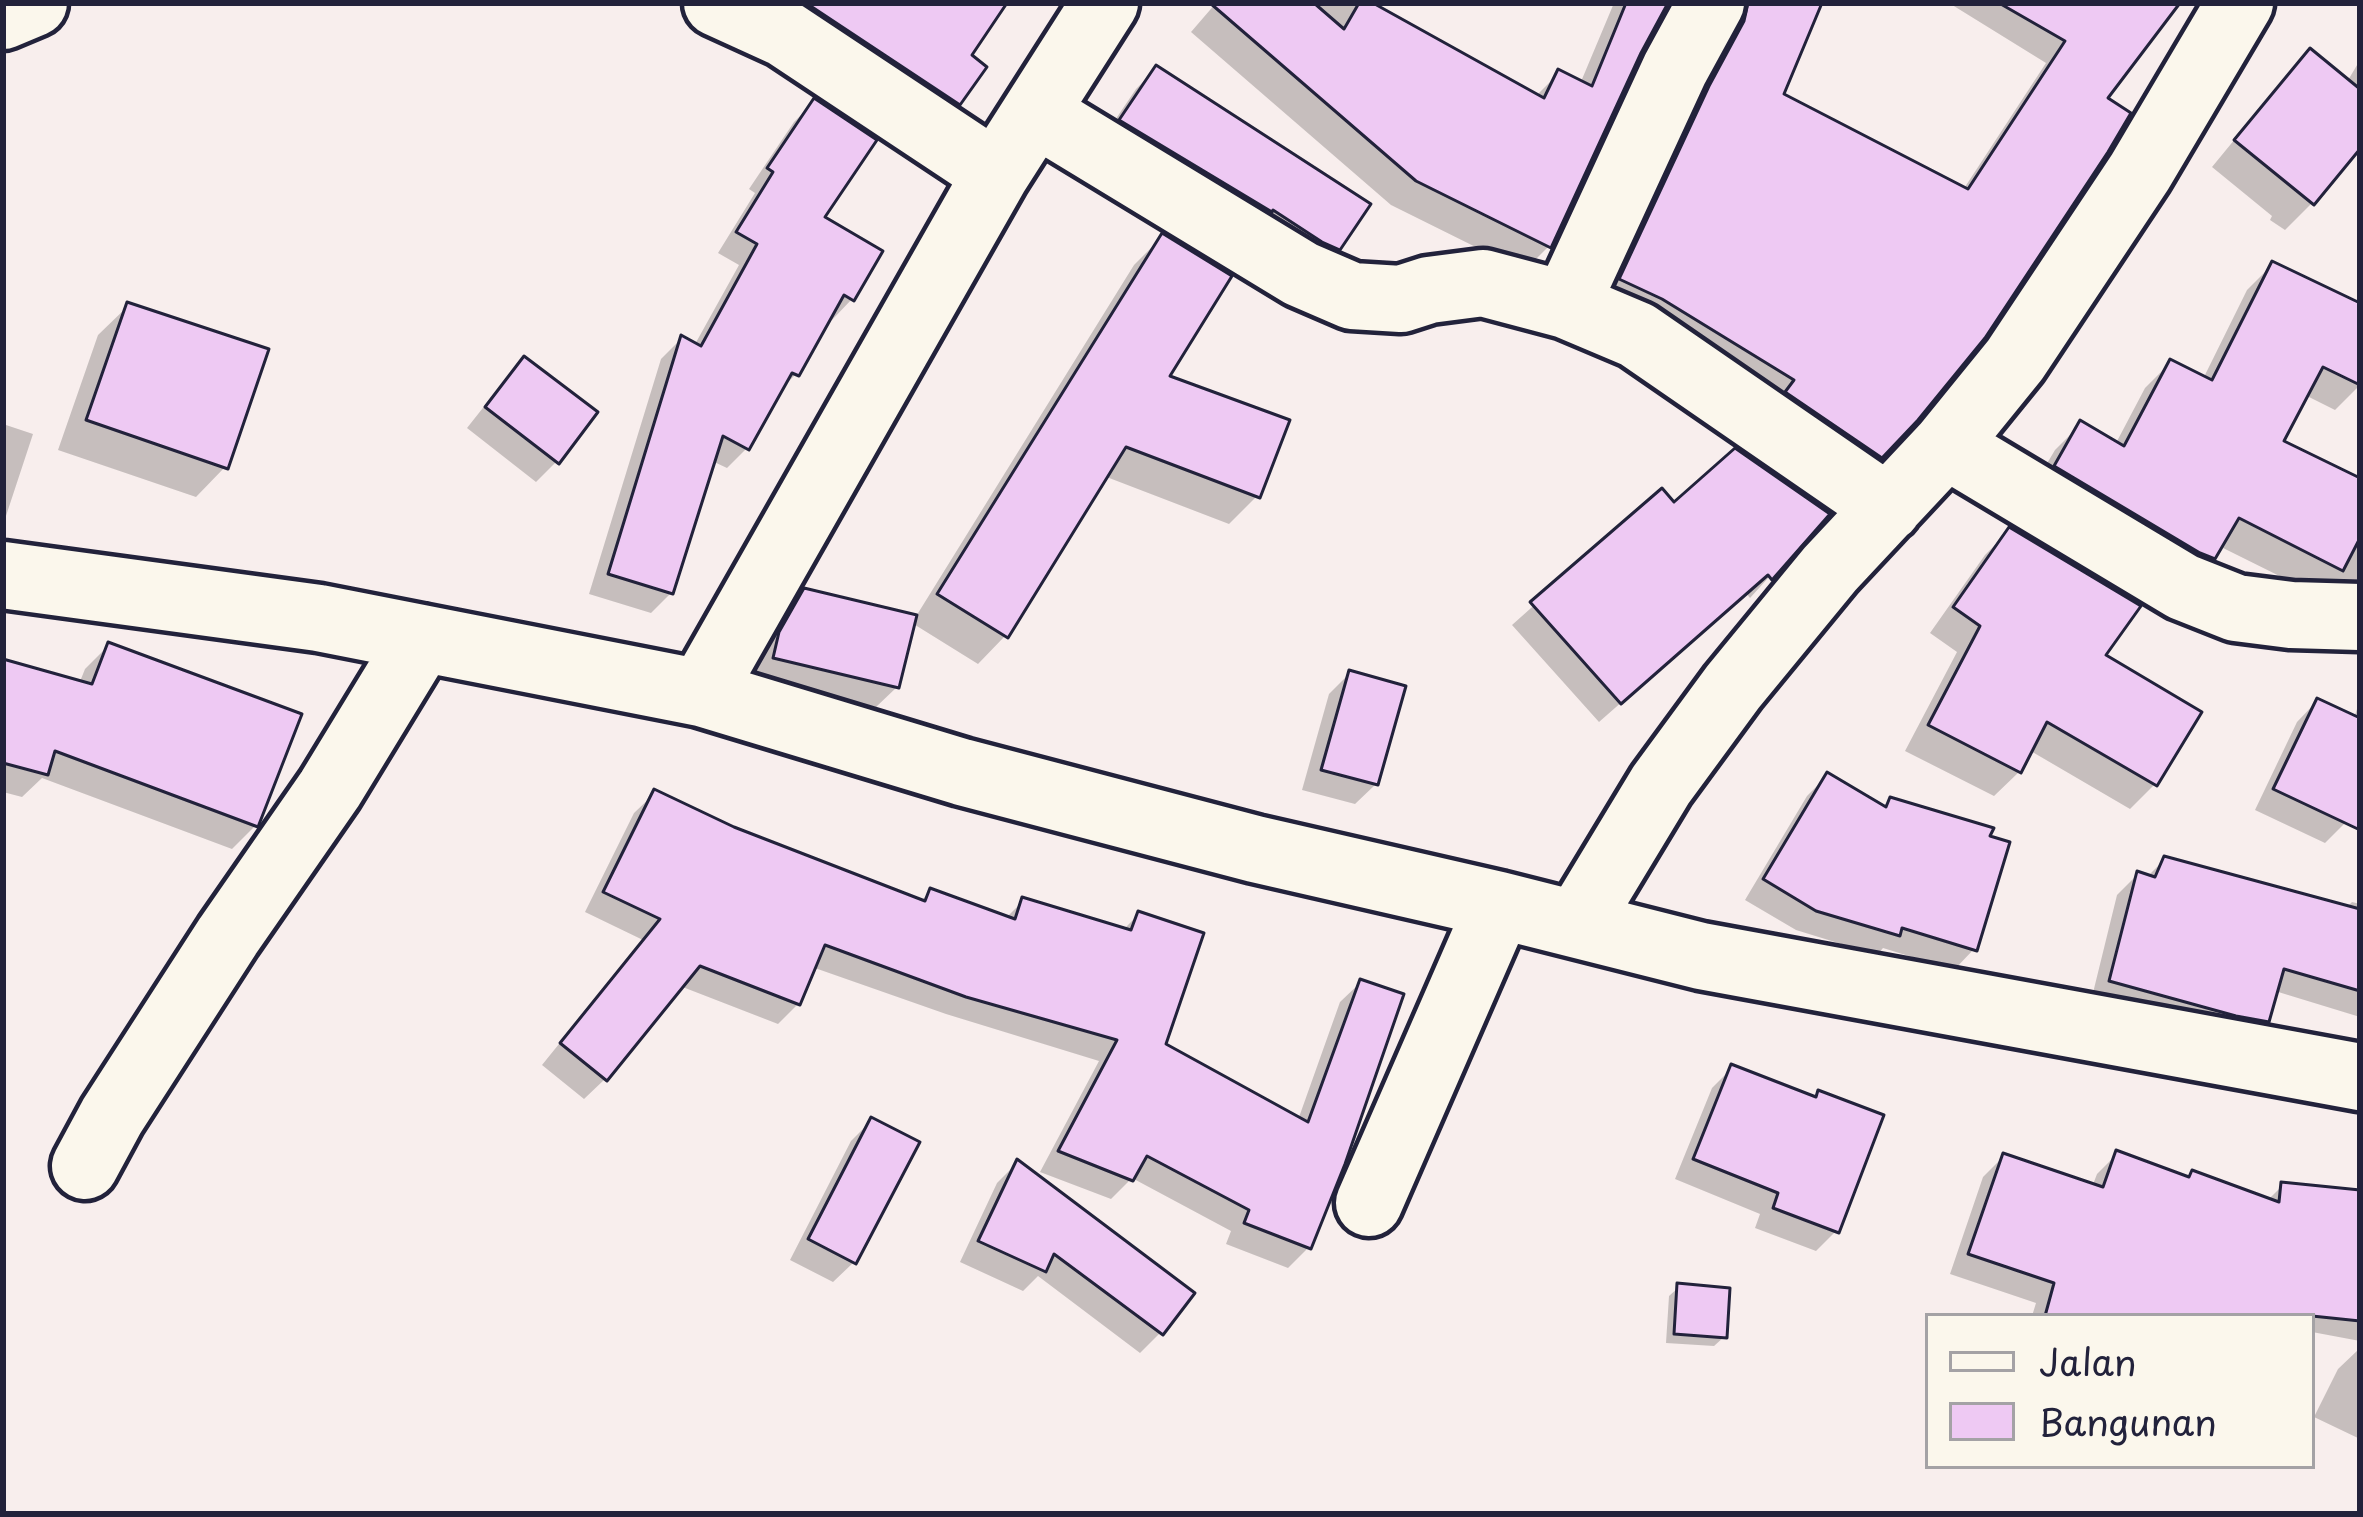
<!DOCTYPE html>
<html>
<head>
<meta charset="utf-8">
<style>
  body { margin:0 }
  #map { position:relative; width:2363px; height:1517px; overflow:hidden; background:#f8eeed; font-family:"Playpen Sans",sans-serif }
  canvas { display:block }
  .frame { position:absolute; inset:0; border:6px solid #22223b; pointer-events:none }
  .legend { position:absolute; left:1925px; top:1313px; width:390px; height:156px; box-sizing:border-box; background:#fbf7ec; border:3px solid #a4a2a5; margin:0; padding:15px 21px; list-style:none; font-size:36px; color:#22223b }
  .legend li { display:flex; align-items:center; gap:24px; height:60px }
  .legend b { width:60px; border:3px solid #a4a2a5 }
</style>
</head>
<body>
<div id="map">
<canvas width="2363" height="1517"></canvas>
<div class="frame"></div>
<ul class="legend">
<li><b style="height:15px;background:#fbf7ec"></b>Jalan</li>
<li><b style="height:33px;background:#eec9f3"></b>Bangunan</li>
</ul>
</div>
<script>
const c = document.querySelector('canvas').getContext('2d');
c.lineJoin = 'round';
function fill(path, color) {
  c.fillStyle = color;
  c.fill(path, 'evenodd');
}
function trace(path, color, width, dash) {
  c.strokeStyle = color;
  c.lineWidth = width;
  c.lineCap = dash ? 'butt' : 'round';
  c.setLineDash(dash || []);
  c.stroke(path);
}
fill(new Path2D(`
  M791 3H1003L968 56 958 103 938 122Z
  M1216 3H1367L1535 97 1559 73 1580 84 1614 3H1665L1548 247 1524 271 1391 205 1191 32Z
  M1721 3H1790L1780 95 1963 190 2046 63 1949 3H2176L2104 99 1880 456 1859 477 1601 300Z
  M2310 52 2347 82 2360 60V144L2310 205 2285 230 2270 220 2272 216 2212 167 2286 77Z
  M1156 69 1338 248 1318 269 1101 141 1136 89Z
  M814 102 821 218 852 299 832 320 828 318 796 374 778 392 747 448 727 468 712 461 671 593 651 613 589 594 661 359 681 339 694 346 739 265 718 253 755 193 749 189 794 122Z
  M1162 237 1166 378 1257 496 1229 524 1104 476 1005 636 978 664 912 623 897 687 876 707 754 678 760 655 784 612 805 591 915 618 1134 265Z
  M2273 264 2360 307V385L2335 410 2305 395 2280 442 2360 481V616L2219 546 2212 557 2186 583 2030 492 2055 450 2081 424 2115 445 2145 388 2171 362 2203 379 2247 290Z
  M128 306 225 467 196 497 58 450 98 335Z
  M525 360 556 462 536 482 467 428 505 380Z
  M3 424 33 434 3 525Z
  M1661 492 1674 506 1826 514 1750 598 1746 593 1599 722 1512 625Z
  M2010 530 2102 656 2155 784 2130 809 2029 750 2019 772 1994 796 1905 751 1957 652 1930 633 1985 555Z
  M108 646 255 826 232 849 42 778 22 797 3 792V662L79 684 85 669Z
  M1350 673 1376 784 1355 804 1302 790 1329 694Z
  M2360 700V792L2346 822 2325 843 2255 810 2297 722 2317 701 2354 718Z
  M1827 776 1882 808 1890 800 1974 949 1954 970 1883 948 1877 955 1796 930 1745 900 1807 796Z
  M655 793 732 830 920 902 931 891 1005 919 1023 901 1122 931 1138 915 1163 1045 1298 1120 1340 1002 1361 982 1308 1248 1288 1268 1226 1244 1231 1231 1132 1178 1111 1199 1040 1172 1099 1061 946 1014 812 967 798 1004 778 1024 680 986 605 1079 584 1099 542 1065 643 940 585 912 634 813Z
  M2165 859 2345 909 2352 902 2360 904V1017L2275 991 2266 1020 2245 1041 2091 1001 2117 895 2138 874 2147 877Z
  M1732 1068 1813 1100 1819 1094 1836 1231 1816 1251 1755 1228 1760 1214 1675 1179 1712 1088Z
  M871 1121 854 1262 833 1282 790 1260 851 1141Z
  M2117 1154 2187 1179 2192 1173 2267 1201 2283 1185 2360 1193V1341L2312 1332V1316H2032L2036 1303 1950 1274 1983 1177 2003 1157 2092 1187 2097 1174Z
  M1017 1163 1191 1293 1160 1333 1140 1353 1038 1276 1023 1291 960 1262 997 1183Z
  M1679 1287 1724 1337 1714 1346 1666 1343 1669 1296Z
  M2359 1349 2360 1350V1439L2314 1417 2338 1369Z`), '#0003');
const building = new Path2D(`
  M806 3H1007L972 55 987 67 960 105Z
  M1210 3H1314L1344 29 1359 3H1373L1544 98 1558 69 1592 86 1626 3H1668L1641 53 1551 248 1416 181Z
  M1748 3H1822L1784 94 1968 189 2065 41 1999 3H2180L2108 98 2131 113 2108 152 1985 338 1918 420 1882 458 1785 392 1794 380 1662 299 1619 279 1709 86 1744 21Z
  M2310 48 2360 89V149L2314 205 2234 140Z
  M1156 65 1371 204 1340 250 1322 242 1273 210 1272 212 1119 120Z
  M814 98 877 140 825 217 883 251 854 301 844 295 799 376 792 373 749 450 723 436 673 594 608 574 681 335 701 346 757 244 736 232 773 172 767 168Z
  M1162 233 1232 276 1170 376 1290 420 1260 498 1126 447 1008 638 937 594Z
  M2272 261 2360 303V385L2323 367 2284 441 2360 478V538L2343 571 2239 518 2215 559 2200 553 2054 466 2080 420 2124 446 2170 359 2212 380Z
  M127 302 269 349 228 469 86 420Z
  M524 356 598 412 559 464 485 407Z
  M1735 448 1830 514 1772 580 1768 575 1621 704 1530 602 1662 488 1674 502Z
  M2009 527 2141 606 2106 655 2202 712 2157 786 2047 722 2021 773 1928 725 1980 626 1953 607Z
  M804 588 917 615 899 688 773 658 779 632Z
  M108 642 302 714 258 827 55 751 48 775 3 763V659L92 684Z
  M1349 670 1406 686 1378 785 1321 770Z
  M2317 698 2360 718V830L2273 789Z
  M1827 772 1886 807 1890 797 1994 828 1990 836 2010 842 1977 951 1902 928 1900 936 1816 911 1763 879Z
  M654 789 734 827 925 901 930 888 1015 919 1022 897 1131 930 1138 911 1204 933 1166 1044 1308 1122 1360 979 1404 994 1345 1164 1311 1249 1244 1223 1249 1210 1147 1156 1133 1181 1058 1151 1117 1040 966 997 825 945 800 1005 700 966 607 1081 560 1043 660 919 603 892Z
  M2164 856 2360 909V991L2284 969 2269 1022 2236 1016 2109 981 2137 871 2155 877Z
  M1731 1064 1816 1097 1818 1090 1884 1115 1839 1233 1773 1208 1778 1193 1693 1159Z
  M871 1117 920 1142 856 1264 808 1239Z
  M2116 1150 2189 1177 2192 1170 2279 1202 2281 1182 2360 1190V1321L2312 1316H2045L2054 1283 1968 1254 2003 1153 2103 1187Z
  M1017 1159 1195 1293 1163 1335 1054 1254 1046 1272 978 1241Z
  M1677 1283 1730 1288 1727 1338 1674 1334Z`);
fill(building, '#eec9f3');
trace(building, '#22223b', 3);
const minor = new Path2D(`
  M717 3 785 34 996 174
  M3 16 34 3
  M1036 113 1301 274 1352 296 1401 299 1429 290 1483 283 1566 305 1637 335 1888 508
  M1566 305 1675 69 1711 3
  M1946 445 2183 587 2236 608 2291 615 2360 617
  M3 575 319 618 701 693 962 772 1255 849 1499 905 1701 956 2360 1077
  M701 693 996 174 1105 3
  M1577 924 1661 785 1733 687 1830 569 1946 445 2015 360 2140 172 2240 3
  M85 1166 112 1116 228 936 330 789 422 638
  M1369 1203 1499 905`);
trace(minor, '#22223b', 75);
trace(minor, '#fbf7ec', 66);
</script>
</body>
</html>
